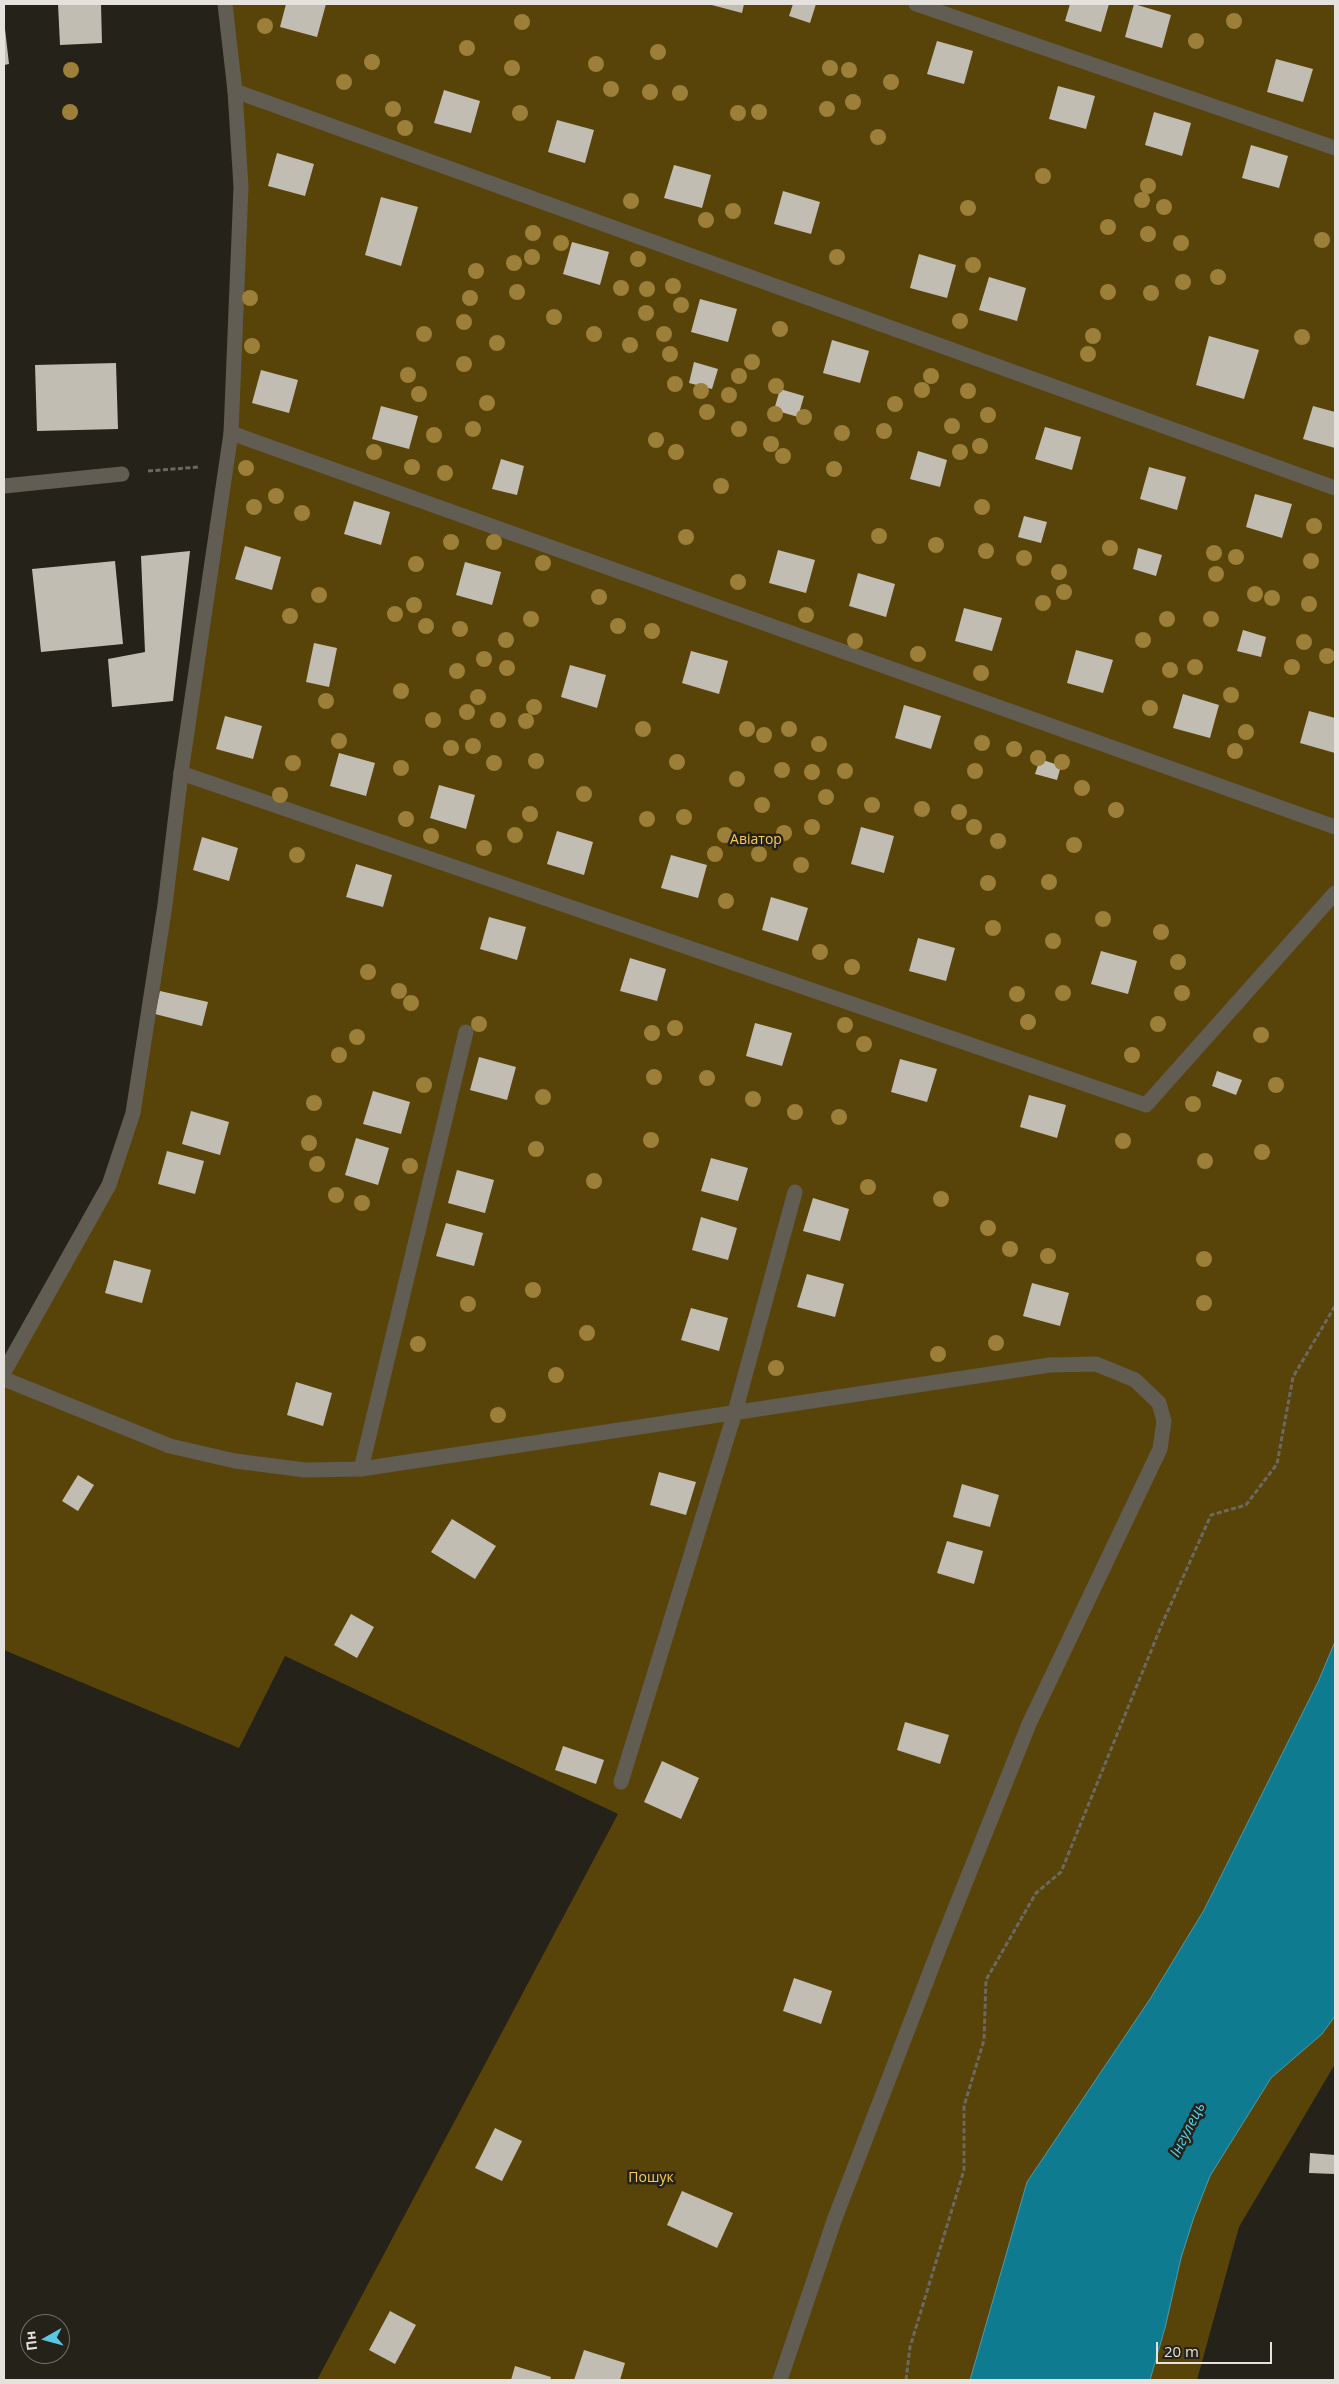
<!DOCTYPE html>
<html>
<head>
<meta charset="utf-8">
<style>
  body { margin:0 }
  #map { position:relative; width:1339px; height:2384px; overflow:hidden; background:#252219; font-family:"Open Sans",sans-serif }
  canvas { display:block }
  .frame { position:absolute; inset:0; border:5px solid #e5e2dd; pointer-events:none }
  .north { position:absolute; left:20px; top:2314px; width:50px; height:50px; box-sizing:border-box; background:#252219; border:1px solid #726f67; border-radius:50%; rotate:263deg; font-size:14px; font-weight:700; line-height:20px; text-align:center; color:#e5e2dd }
  .north::after { content:''; display:block; margin:auto; width:18px; height:22px; background:#59c8e4; clip-path:polygon(50% 0,100% 100%,50% 72%,0 100%) }
  .scale { position:absolute; left:1156px; top:2342px; width:116px; height:22px; box-sizing:border-box; border:2px solid #e5e2dd; border-top:0; padding-left:6px; font-size:15px; line-height:18px; white-space:nowrap; color:#e5e2dd; -webkit-text-stroke:4px #252219; paint-order:stroke }
</style>
</head>
<body>
<div id="map">
<canvas width="1339" height="2384"></canvas>
<div class="frame"></div>
<div class="north">Пн</div>
<div class="scale">20 m</div>
</div>
<script>
const c = document.querySelector('canvas').getContext('2d');
c.lineJoin = 'round';
function fill(path, color) {
  c.fillStyle = color;
  c.fill(path, 'evenodd');
}
function trace(path, color, width, dash) {
  c.strokeStyle = color;
  c.lineWidth = width;
  c.lineCap = dash ? 'butt' : 'round';
  c.setLineDash(dash || []);
  c.stroke(path);
}
function write(font, color, halo, rows, align = 'center') {
  c.font = font + ' "Open Sans",sans-serif';
  c.lineWidth = 5;
  c.setLineDash([]);
  c.textBaseline = 'middle';
  c.strokeStyle = halo;
  c.fillStyle = color;
  for (const [text, x, y, turn = 0] of rows) {
    c.save();
    c.translate(x, y);
    c.rotate((+turn || 0) * Math.PI / 180);
    c.textAlign = isNaN(turn) ? turn : align;
    if (halo) c.strokeText(text, 0, 0);
    c.fillText(text, 0, 0);
    c.restore();
  }
}
fill(new Path2D(`
  M225 4H1335V1777L997 2380H317L618 1814 285 1656 239 1748 4 1650V1372L109 1185 133 1113 227 464 241 187Z
  M1335 2000V2064L1239 2227 1197 2380H1150L1165 2329 1164 2253 1258 2033Z`), '#584309');
const water = new Path2D(`
  M1335 1642V2016L1322 2034 1271 2078 1210 2176 1194 2217 1181 2258 1165 2328 1150 2380H970L1027 2182 1150 1999 1204 1910 1318 1682Z`);
fill(water, '#0f7b91');
trace(water, '#4f9aa8', 1);
fill(new Path2D(`
  M58 4H101L102 43 60 45Z
  M286 4H326L317 37 280 27Z
  M708 4H744L742 13Z
  M793 4H816L810 23 789 16Z
  M1070 4H1109L1101 32 1065 21Z
  M1134 4 1171 15 1162 48 1125 37Z
  M4 20 9 64 4 65Z
  M937 41 973 51 964 84 927 74Z
  M1276 59 1313 69 1303 102 1267 92Z
  M1058 86 1095 96 1086 129 1049 119Z
  M444 90 480 101 471 133 434 123Z
  M1154 112 1191 123 1182 156 1145 145Z
  M557 120 594 130 585 163 548 152Z
  M1251 145 1288 156 1279 188 1242 178Z
  M277 153 314 164 305 196 268 186Z
  M674 165 711 175 702 208 664 198Z
  M783 191 820 202 811 234 774 224Z
  M381 197 418 207 401 266 365 255Z
  M572 242 609 252 600 285 563 274Z
  M919 254 956 265 947 298 910 288Z
  M989 277 1026 288 1017 321 979 310Z
  M700 299 737 309 728 342 691 332Z
  M1209 336 1259 350 1244 399 1196 385Z
  M832 340 869 351 860 383 823 373Z
  M694 362 718 369 712 389 689 383Z
  M116 363 118 429 37 431 35 365Z
  M261 370 298 380 289 413 252 403Z
  M780 389 804 396 798 417 774 410Z
  M381 406 418 416 409 449 372 439Z
  M1313 406 1335 412V448L1303 439Z
  M1045 427 1081 437 1072 470 1035 459Z
  M918 451 947 460 940 487 910 479Z
  M501 459 524 466 517 495 492 489Z
  M1149 467 1186 477 1177 510 1140 499Z
  M1255 494 1292 504 1282 538 1246 527Z
  M354 501 390 512 381 545 344 534Z
  M1024 516 1047 522 1041 543 1018 537Z
  M245 546 281 557 272 590 235 579Z
  M1138 548 1162 555 1156 576 1133 569Z
  M778 550 815 560 806 593 769 583Z
  M190 551 173 701 112 707 108 659 145 652 141 556Z
  M115 561 123 644 41 652 32 569Z
  M465 562 501 572 492 605 456 595Z
  M858 573 895 584 886 617 849 606Z
  M964 608 1002 618 992 651 955 641Z
  M1243 630 1266 637 1261 657 1237 651Z
  M314 643 337 648 329 687 306 682Z
  M1076 650 1113 660 1103 693 1067 683Z
  M691 651 728 661 719 694 682 683Z
  M570 665 606 675 597 708 561 697Z
  M1183 694 1219 705 1210 738 1173 728Z
  M904 705 941 716 931 749 895 738Z
  M1309 711 1335 718V753L1300 743Z
  M225 716 262 726 253 759 216 749Z
  M339 753 375 763 366 796 330 786Z
  M1040 759 1061 766 1057 780 1035 774Z
  M439 785 475 795 466 829 430 818Z
  M861 827 894 836 884 873 851 864Z
  M557 831 593 842 584 875 547 864Z
  M202 837 238 848 229 881 193 870Z
  M671 855 707 865 698 898 661 888Z
  M356 864 392 875 383 907 346 897Z
  M771 897 808 908 798 941 762 930Z
  M489 917 526 927 517 960 480 949Z
  M918 938 955 948 946 981 909 971Z
  M1101 951 1137 961 1128 994 1091 984Z
  M630 958 666 969 657 1001 620 991Z
  M160 991 208 1002 202 1026 155 1014Z
  M755 1023 792 1033 782 1066 746 1056Z
  M479 1057 516 1067 507 1100 470 1090Z
  M900 1059 937 1069 927 1102 891 1092Z
  M1217 1071 1242 1080 1236 1095 1212 1086Z
  M373 1091 410 1102 401 1134 363 1124Z
  M1029 1095 1066 1105 1057 1138 1020 1127Z
  M191 1111 229 1122 220 1155 182 1144Z
  M356 1138 389 1148 378 1185 345 1175Z
  M167 1151 204 1161 195 1194 158 1184Z
  M711 1158 748 1168 738 1201 701 1191Z
  M457 1170 494 1180 485 1213 448 1203Z
  M813 1198 849 1209 840 1241 803 1231Z
  M701 1217 737 1228 728 1260 692 1250Z
  M446 1223 483 1233 474 1266 436 1256Z
  M114 1260 151 1270 142 1303 105 1293Z
  M807 1274 844 1284 835 1317 797 1307Z
  M1032 1283 1069 1293 1060 1326 1023 1316Z
  M691 1308 728 1318 719 1351 681 1340Z
  M296 1382 332 1393 323 1426 287 1415Z
  M659 1472 696 1482 686 1515 650 1505Z
  M78 1475 94 1485 78 1511 62 1501Z
  M962 1484 999 1495 990 1527 953 1517Z
  M452 1519 496 1546 475 1579 431 1552Z
  M947 1541 983 1551 974 1584 937 1573Z
  M351 1614 374 1627 357 1658 334 1645Z
  M905 1722 949 1735 940 1764 897 1750Z
  M563 1746 604 1760 596 1784 555 1770Z
  M662 1761 699 1778 681 1819 644 1802Z
  M794 1978 832 1991 821 2024 783 2011Z
  M495 2128 522 2141 502 2181 475 2168Z
  M1310 2153 1335 2155V2174L1309 2173Z
  M682 2191 733 2213 717 2248 667 2225Z
  M390 2311 416 2325 395 2364 369 2350Z
  M584 2350 625 2363 620 2380H574Z
  M515 2366 551 2377 550 2380H511Z`), '#c2bdb2');
trace(new Path2D(`
  M148 471 199 467
  M906 2380 910 2347 964 2170V2106L984 2040 986 1980 1036 1893 1061 1872 1162 1624 1211 1515 1246 1505 1277 1464 1293 1377 1335 1306`), '#6c6961', 3, [5, 2.5]);
trace(new Path2D(`
  M916 4 1335 148
  M235 91 1335 488
  M231 433 1335 827
  M181 773 1146 1105 1335 893
  M361 1469 466 1032
  M621 1782 735 1412 795 1192`), '#615d53', 15);
trace(new Path2D(`
  M4 486 122 474
  M4 1372 109 1185 133 1113 165 905 181 773 231 433 241 187 235 91 225 4
  M4 1379 170 1446 235 1461 305 1470 361 1469 1050 1365 1096 1364 1135 1380 1159 1403 1164 1421 1160 1449 1029 1724 942 1941 835 2218 780 2380`), '#615d53', 15);
c.fillStyle = '#9c7f38';
for (const [x, y] of [
  [1234,21],
  [522,22],
  [265,26],
  [1196,41],
  [467,48],
  [658,52],
  [372,62],
  [596,64],
  [512,68],
  [830,68],
  [71,70],
  [849,70],
  [344,82],
  [891,82],
  [611,89],
  [650,92],
  [680,93],
  [853,102],
  [393,109],
  [827,109],
  [70,112],
  [759,112],
  [520,113],
  [738,113],
  [405,128],
  [878,137],
  [1043,176],
  [1148,186],
  [1142,200],
  [631,201],
  [1164,207],
  [968,208],
  [733,211],
  [706,220],
  [1108,227],
  [533,233],
  [1148,234],
  [1322,240],
  [561,243],
  [1181,243],
  [532,257],
  [837,257],
  [638,259],
  [514,263],
  [973,265],
  [476,271],
  [1218,277],
  [1183,282],
  [673,286],
  [621,288],
  [647,289],
  [517,292],
  [1108,292],
  [1151,293],
  [250,298],
  [470,298],
  [681,305],
  [646,313],
  [554,317],
  [960,321],
  [464,322],
  [780,329],
  [424,334],
  [594,334],
  [664,334],
  [1093,336],
  [1302,337],
  [497,343],
  [630,345],
  [252,346],
  [670,354],
  [1088,354],
  [752,362],
  [464,364],
  [408,375],
  [739,376],
  [931,376],
  [675,384],
  [776,386],
  [922,390],
  [701,391],
  [968,391],
  [419,394],
  [729,395],
  [487,403],
  [895,404],
  [707,412],
  [775,414],
  [988,415],
  [804,417],
  [952,426],
  [473,429],
  [739,429],
  [884,431],
  [842,433],
  [434,435],
  [656,440],
  [771,444],
  [980,446],
  [374,452],
  [676,452],
  [960,452],
  [783,456],
  [412,467],
  [246,468],
  [834,469],
  [445,473],
  [721,486],
  [276,496],
  [254,507],
  [982,507],
  [302,513],
  [1314,526],
  [879,536],
  [686,537],
  [451,542],
  [494,542],
  [936,545],
  [1110,548],
  [986,551],
  [1214,553],
  [1236,557],
  [1024,558],
  [1311,561],
  [543,563],
  [416,564],
  [1059,572],
  [1216,574],
  [738,582],
  [1064,592],
  [1255,594],
  [319,595],
  [599,597],
  [1272,598],
  [1043,603],
  [1309,604],
  [414,605],
  [395,614],
  [806,615],
  [290,616],
  [531,619],
  [1167,619],
  [1211,619],
  [426,626],
  [618,626],
  [460,629],
  [652,631],
  [506,640],
  [1143,640],
  [855,641],
  [1304,642],
  [918,654],
  [1327,656],
  [484,659],
  [1195,667],
  [1292,667],
  [507,668],
  [1170,670],
  [457,671],
  [981,673],
  [401,691],
  [1231,695],
  [478,697],
  [326,701],
  [534,707],
  [1150,708],
  [467,712],
  [433,720],
  [498,720],
  [526,721],
  [643,729],
  [747,729],
  [789,729],
  [1246,732],
  [764,735],
  [339,741],
  [982,743],
  [819,744],
  [473,746],
  [451,748],
  [1014,749],
  [1235,751],
  [1038,758],
  [536,761],
  [677,762],
  [1062,762],
  [293,763],
  [494,763],
  [401,768],
  [782,770],
  [845,771],
  [975,771],
  [812,772],
  [737,779],
  [1082,788],
  [584,794],
  [280,795],
  [826,797],
  [762,805],
  [872,805],
  [922,809],
  [1116,810],
  [959,812],
  [530,814],
  [684,817],
  [406,819],
  [647,819],
  [812,827],
  [974,827],
  [784,833],
  [515,835],
  [725,835],
  [431,836],
  [998,841],
  [1074,845],
  [484,848],
  [715,854],
  [759,854],
  [297,855],
  [801,865],
  [1049,882],
  [988,883],
  [726,901],
  [1103,919],
  [993,928],
  [1161,932],
  [1053,941],
  [820,952],
  [1178,962],
  [852,967],
  [368,972],
  [399,991],
  [1063,993],
  [1182,993],
  [1017,994],
  [411,1003],
  [1028,1022],
  [479,1024],
  [1158,1024],
  [845,1025],
  [675,1028],
  [652,1033],
  [1261,1035],
  [357,1037],
  [864,1044],
  [339,1055],
  [1132,1055],
  [654,1077],
  [707,1078],
  [424,1085],
  [1276,1085],
  [543,1097],
  [753,1099],
  [314,1103],
  [1193,1104],
  [795,1112],
  [839,1117],
  [651,1140],
  [1123,1141],
  [309,1143],
  [536,1149],
  [1262,1152],
  [1205,1161],
  [317,1164],
  [410,1166],
  [594,1181],
  [868,1187],
  [336,1195],
  [941,1199],
  [362,1203],
  [988,1228],
  [1010,1249],
  [1048,1256],
  [1204,1259],
  [533,1290],
  [1204,1303],
  [468,1304],
  [587,1333],
  [996,1343],
  [418,1344],
  [938,1354],
  [776,1368],
  [556,1375],
  [498,1415]
]) {
  c.beginPath();
  c.arc(x, y, 8, 0, 2 * Math.PI);
  c.fill();
}
write('14px', '#fdcb52', '#252219', [
  ["Авіатор",756,840],
  ["Пошук",651,2178]
]);
write('italic 15px', '#53d0ef', '#252219', [
  ["Інгулець",1188,2130,-63]
]);
</script>
</body>
</html>
